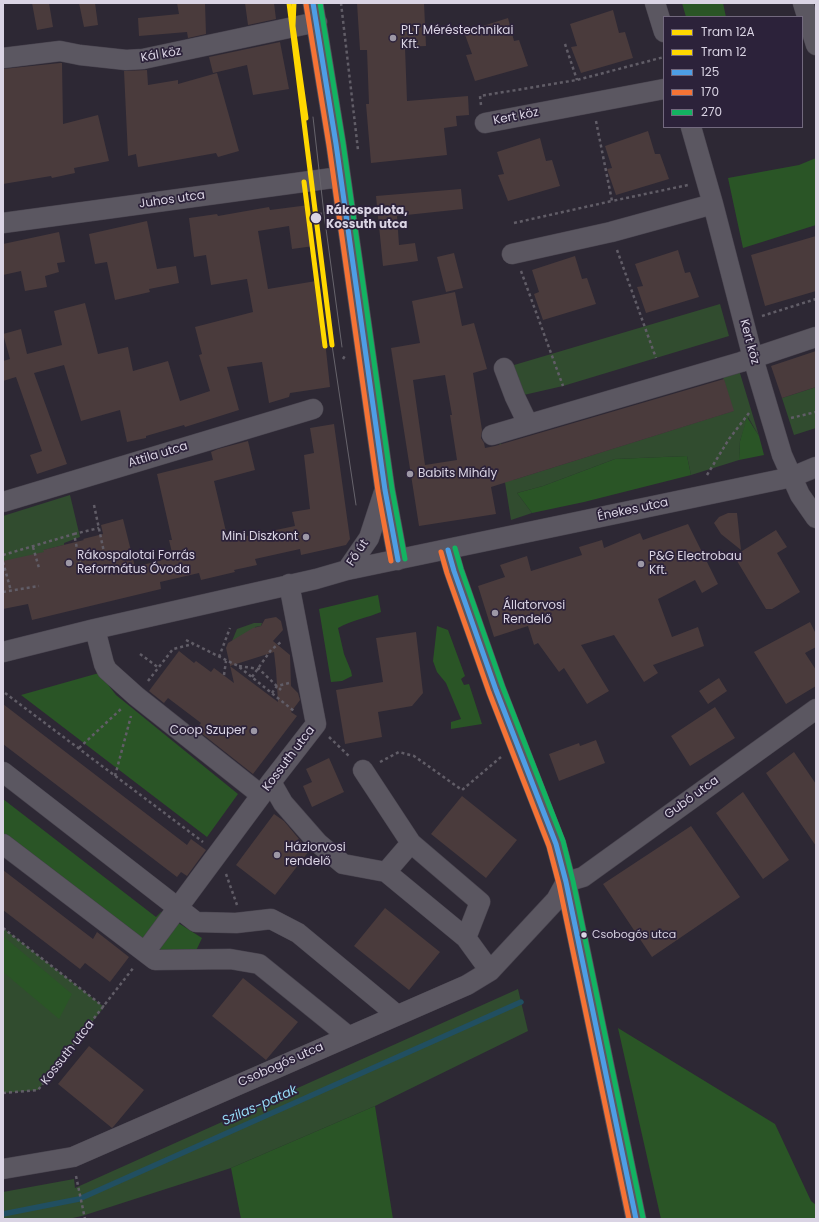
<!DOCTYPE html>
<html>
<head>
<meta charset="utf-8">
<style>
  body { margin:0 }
  #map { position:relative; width:819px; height:1222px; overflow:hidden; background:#2d2834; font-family:Poppins,sans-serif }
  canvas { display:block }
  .frame { position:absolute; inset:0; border:4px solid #dad4e4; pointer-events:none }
  .legend { position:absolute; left:663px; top:16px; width:140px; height:112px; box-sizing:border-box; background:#2c223a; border:1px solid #72697e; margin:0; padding:5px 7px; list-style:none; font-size:12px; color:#dad4e4 }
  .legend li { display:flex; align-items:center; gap:8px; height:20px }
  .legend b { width:20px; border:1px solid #72697e }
</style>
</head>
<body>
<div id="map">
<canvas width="819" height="1222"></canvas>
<div class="frame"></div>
<ul class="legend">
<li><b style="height:5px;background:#ffd800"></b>Tram 12A</li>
<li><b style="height:5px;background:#ffd800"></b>Tram 12</li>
<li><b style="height:5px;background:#4d9ee5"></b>125</li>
<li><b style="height:5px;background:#f57335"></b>170</li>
<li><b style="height:5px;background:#13b361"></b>270</li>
</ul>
</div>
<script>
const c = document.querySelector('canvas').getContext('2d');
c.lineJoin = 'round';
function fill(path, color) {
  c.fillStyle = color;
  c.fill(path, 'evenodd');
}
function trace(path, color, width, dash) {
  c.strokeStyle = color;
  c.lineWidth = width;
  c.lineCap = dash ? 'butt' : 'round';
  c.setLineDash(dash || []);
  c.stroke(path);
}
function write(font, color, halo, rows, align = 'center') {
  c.font = font + ' Poppins,sans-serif';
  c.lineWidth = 3.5;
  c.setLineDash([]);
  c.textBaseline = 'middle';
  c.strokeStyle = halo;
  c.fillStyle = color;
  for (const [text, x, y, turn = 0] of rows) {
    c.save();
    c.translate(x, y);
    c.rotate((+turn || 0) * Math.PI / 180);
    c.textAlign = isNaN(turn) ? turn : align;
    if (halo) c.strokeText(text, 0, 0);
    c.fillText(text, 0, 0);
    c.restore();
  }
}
fill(new Path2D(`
  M720 304 729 336 563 386 515 397 504 368Z
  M739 370 759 436 748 417 740 441 739 460 691 475 687 456 615 459 543 486 517 493 532 513 511 520 499 445 501 443 513 480 733 411 722 374Z
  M816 387V428L794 435 782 398Z
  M70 495 80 537 64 543V545L44 550 47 566 3 588V516Z
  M254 623H262L261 626 255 627 256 631 232 641 237 629Z
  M3 928 104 1007 38 1090 3 1093Z
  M518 989 528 1031 375 1106 231 1168 82 1216 68 1219H3V1192L74 1179 75 1188Z`), '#314c2f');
fill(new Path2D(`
  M682 3H723L726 17H686Z
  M816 158V225L743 248 728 178 799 165Z
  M747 417 759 436 764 455 739 460 740 441Z
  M687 456 691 475 584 502 532 513 517 493 543 486 615 459Z
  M378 595 381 612C367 618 352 620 338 628L344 654 351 671 352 676 342 681 331 682 319 609Z
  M437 626 448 630 465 676 461 679 464 685 469 684 482 724 451 729V722L461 719 446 683 437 672 433 661Z
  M99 673 116 695 238 794 207 837 21 695Z
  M3 799 156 917 161 912 202 938 195 953H166L144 939 139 944 3 834Z
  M3 936 72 994 59 1019 3 972Z
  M618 1028 775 1124 811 1201 816 1205V1219H661Z
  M375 1106 393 1219H241L231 1168Z`), '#2a5526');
trace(new Path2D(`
  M3 1214 79 1199 521 1002`), '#214f61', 5.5);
fill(new Path2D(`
  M32 3H49L53 27 37 30Z
  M79 3H95L98 25 84 27Z
  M177 3H205L206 34 188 38 187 32 139 36 138 18 179 14Z
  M245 3H274L276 19 248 25Z
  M357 3H424L426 46 405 47 407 101 468 96 469 115 456 116 457 126 444 128 447 155 371 163 366 104H369L367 50H360Z
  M613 10 619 33 625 32 633 58 581 73 571 47 577 46 570 24Z
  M508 18 514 41 519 40 528 66 475 81 466 55 472 54 464 32Z
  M280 42 289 89 253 95 247 65 213 73 209 57Z
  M60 63H62L63 124 98 115 109 161 74 168 75 173 52 178 51 176 3 184V69Z
  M147 70 148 85 178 80V84L217 73 239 151 218 157 216 153 138 167 136 154 128 156 124 71Z
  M648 131 655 154H660L669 179 616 195 607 169 612 168 605 146Z
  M540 138 546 161 552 160 560 186 508 201 498 175 504 174 497 152Z
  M461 189 463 209 397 216 399 245 415 243 418 261 383 266 376 196Z
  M309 205 314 246 292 249 289 226 258 231 268 289 316 281 323 314 319 315 326 350 330 387 290 393 289 397 269 403 262 362 227 367 239 410 185 427 184 425 146 436V438L127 442 120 410 81 421 64 365 34 373 67 464 37 474 30 455 42 451 16 377 3 381V361L10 359 3 334 21 329 27 354 62 345 54 311 85 303 98 354 128 347 133 371 168 361 180 401 210 391 199 355 202 354 195 327 253 312 247 279 211 285 206 255 194 257 189 218 217 214 218 216 269 207 270 210Z
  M147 221 157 269 176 266 179 283 149 289 150 292 115 300 107 262 95 264 89 234Z
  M59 232 65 262 57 263 59 272 45 276 47 287 25 291 21 271 3 275V244Z
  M816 236V291L765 306 751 255Z
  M678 250 685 273 690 272 699 297 646 313 637 287 643 286 635 264Z
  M454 253 463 288 446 292 437 257Z
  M575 256 582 279 587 278 596 304 543 320 534 294 539 292 532 270Z
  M455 292 462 326 474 323 487 369 473 373 482 430 481 438 484 443 485 448 495 446 724 379 734 411 491 487 496 514 419 526 391 348 420 343 412 301ZM445 375 452 415H450L457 460 425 465 413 380Z
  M816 351V387L782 398 771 366Z
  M334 424 350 539 346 545 301 555 300 549 255 559 257 565 234 570 235 572 201 580 199 573 160 582 161 589 32 620 28 604 3 609V561L44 552 43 550 84 540 83 539 103 534 101 525 123 519 135 567 173 557 169 540H172L157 474 213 460 211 452 218 449 248 441 255 470 214 481 228 540 295 526 292 512 310 509 304 455 314 453 310 428Z
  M728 513H737L741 550 721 534 714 523 719 517Z
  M688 524 718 584 702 593 695 580 658 599 672 637 698 627 704 646 653 665 658 673 644 682 614 635 581 645 609 691 587 704 564 668 559 672 538 643 534 645 528 626 494 637 478 586 505 577 500 565 527 556 531 571 582 555 579 547 602 540 604 548 640 533 643 540Z
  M776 530 787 547 777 553 800 592 772 609H766L734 556Z
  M276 617 281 621 283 630 273 641 290 655 291 686 298 693 300 700 291 712 297 716 253 774 196 729 201 723 168 698 164 703 149 691 179 651 194 663 196 661 211 672 214 668 234 683 226 648 228 643 253 628 261 626 265 619ZM274 652 276 670 278 702 230 666Z
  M810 622 816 634V647L805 653 816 670V686L786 704 754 652Z
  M416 632 423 693 412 706 378 712 382 737 345 744 336 690 383 682 376 638Z
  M719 678 727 691 708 704 699 691Z
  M3 704 187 845 191 839 206 850 187 876 181 872 177 877 3 744Z
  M715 707 735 738 690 766 671 736Z
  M596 740 605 763 559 781 549 754 579 743 580 746Z
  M794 752 816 784V846L766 773Z
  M329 758 344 792 312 807 303 786 312 782 306 769Z
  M743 792 789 860 763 879 716 813Z
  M462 796 517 840 486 878 431 834Z
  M274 814 284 821 309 851 275 895 236 865Z
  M691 826 740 897 652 957 603 884Z
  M3 870 93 939 97 932 129 957 110 982 85 963 80 969 3 910Z
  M385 908 440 952 409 990 354 946Z
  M243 978 298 1022 266 1060 212 1016Z
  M89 1046 144 1090 114 1126 112 1128 58 1084Z`), '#4a3b3c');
const minor = new Path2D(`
  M313 3 336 144 385 490 398 560
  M655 3 664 32
  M803 3 816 45
  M3 58 60 51 80 55 126 60 143 59 317 22
  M485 123 664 89
  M691 127 713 204 753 358 782 455 800 495 816 518
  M3 223 340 177
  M512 254 611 232 713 204
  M504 368 515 397 528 424
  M492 435 741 362 816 337
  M3 502 313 409
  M448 550 454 571 496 690 556 844 566 882 636 1219
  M347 570 369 538 384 492
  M95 629 104 664 107 670 136 696 261 795
  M3 652 95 629 316 579 347 570 792 477 816 467
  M363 770 411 843 480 902 466 938
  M3 772 196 922 236 923 271 919 298 933 397 1015
  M271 782 283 803 318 843 343 864 386 872 466 938 490 971
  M3 844 155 960 230 959 259 964 348 1036
  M386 872 411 843
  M566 882 583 877 816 709
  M145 952 271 782 316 724 289 584
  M3 1169 73 1157 467 985 490 971 556 900 566 882`);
trace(minor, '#49444f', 21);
trace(new Path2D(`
  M341 3 358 150
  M565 44 577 80
  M481 105 480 96 577 80 664 57
  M596 121 612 201 688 185
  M313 215 326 213
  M514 223 612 201
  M617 250 656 358
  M521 271 563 386
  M762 316 816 299
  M343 359 346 354
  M791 418 816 412
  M707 475 729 439 749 413
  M94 505 105 557
  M74 534 99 528
  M33 547 39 568
  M3 555 74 534 80 563
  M3 562 11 591
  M3 592 39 586
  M186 640 238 666 294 711
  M140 654 159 668
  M219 657 230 628
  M239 666 259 669 281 690
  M224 675 226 661
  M252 677 271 650 281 642
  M148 681 173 649 193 644
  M5 693 203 842
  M272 693 277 686 289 683
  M329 737 350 757
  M79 748 121 709
  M380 762 399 752 414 756 462 790 501 757
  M115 776 131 716
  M226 874 237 905
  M3 928 104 1007
  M3 1093 38 1090 134 967
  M76 1176 85 1219`), '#615d67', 2.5, [3, 3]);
trace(minor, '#5b5761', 20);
trace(new Path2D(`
  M313 117 324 214 342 347
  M332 345 356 505`), '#67646c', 1);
trace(new Path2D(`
  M313 3 336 144 385 490 398 560
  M448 550 454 571 496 690 556 844 566 882 636 1219`), '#4d9ee5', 5);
trace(new Path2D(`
  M306 4 329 145 378 491 391 561
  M441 552 447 573 489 692 549 846 559 884 629 1219`), '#f57335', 5);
trace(new Path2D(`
  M320 3 343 143 392 489 405 559
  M455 548 461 569 503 688 563 841 573 881 643 1218`), '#13b361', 5);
trace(new Path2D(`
  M289 3 332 345`), '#ffd800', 5);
trace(new Path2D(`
  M294 3 293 26 306 118
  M304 182 325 346`), '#ffd800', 5);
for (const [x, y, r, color] of [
  [393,38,4,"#9d98a6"],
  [316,218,6,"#dad4e4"],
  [410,474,4,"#9d98a6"],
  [306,537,4,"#9d98a6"],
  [69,563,4,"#9d98a6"],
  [641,564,4,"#9d98a6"],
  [495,613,4,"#9d98a6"],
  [254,731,4,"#9d98a6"],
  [277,855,4,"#9d98a6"],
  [584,935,3.5,"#dad4e4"]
]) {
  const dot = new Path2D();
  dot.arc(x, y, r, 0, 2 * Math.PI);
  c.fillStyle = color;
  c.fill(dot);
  trace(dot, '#2c223a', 1.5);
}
write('11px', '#dad4e4', '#2c223a', [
  ["Csobogós utca",592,935]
], 'left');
write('12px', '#dad4e4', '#2c223a', [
  ["PLT Méréstechnikai",401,31],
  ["Kft.",401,45],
  ["Babits Mihály",418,474],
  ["Mini Diszkont",298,537,"right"],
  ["Rákospalotai Forrás",77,556],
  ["Református Óvoda",77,570],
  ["P&G Electrobau",649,557],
  ["Kft.",649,571],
  ["Állatorvosi",503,606],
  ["Rendelő",503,620],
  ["Coop Szuper",246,731,"right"],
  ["Háziorvosi",285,848],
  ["rendelő",285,862]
], 'left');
write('12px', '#dad4e4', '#2c223a', [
  ["Kál köz",161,55,-10],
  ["Kert köz",516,117,-11],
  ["Juhos utca",172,200,-8],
  ["Kert köz",749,342,75],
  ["Attila utca",158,455,-17],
  ["Énekes utca",633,510,-12],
  ["Fő út",358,553,-56],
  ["Kossuth utca",289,759,-53],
  ["Gubó utca",692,798,-36],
  ["Kossuth utca",68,1053,-52],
  ["Csobogós utca",281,1065,-24]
]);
write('bold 12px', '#dad4e4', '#2c223a', [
  ["Rákospalota,",326,211],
  ["Kossuth utca",326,225]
], 'left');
write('italic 13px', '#94daf4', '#2c223a', [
  ["Szilas-patak",260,1106,-24]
]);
</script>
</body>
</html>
